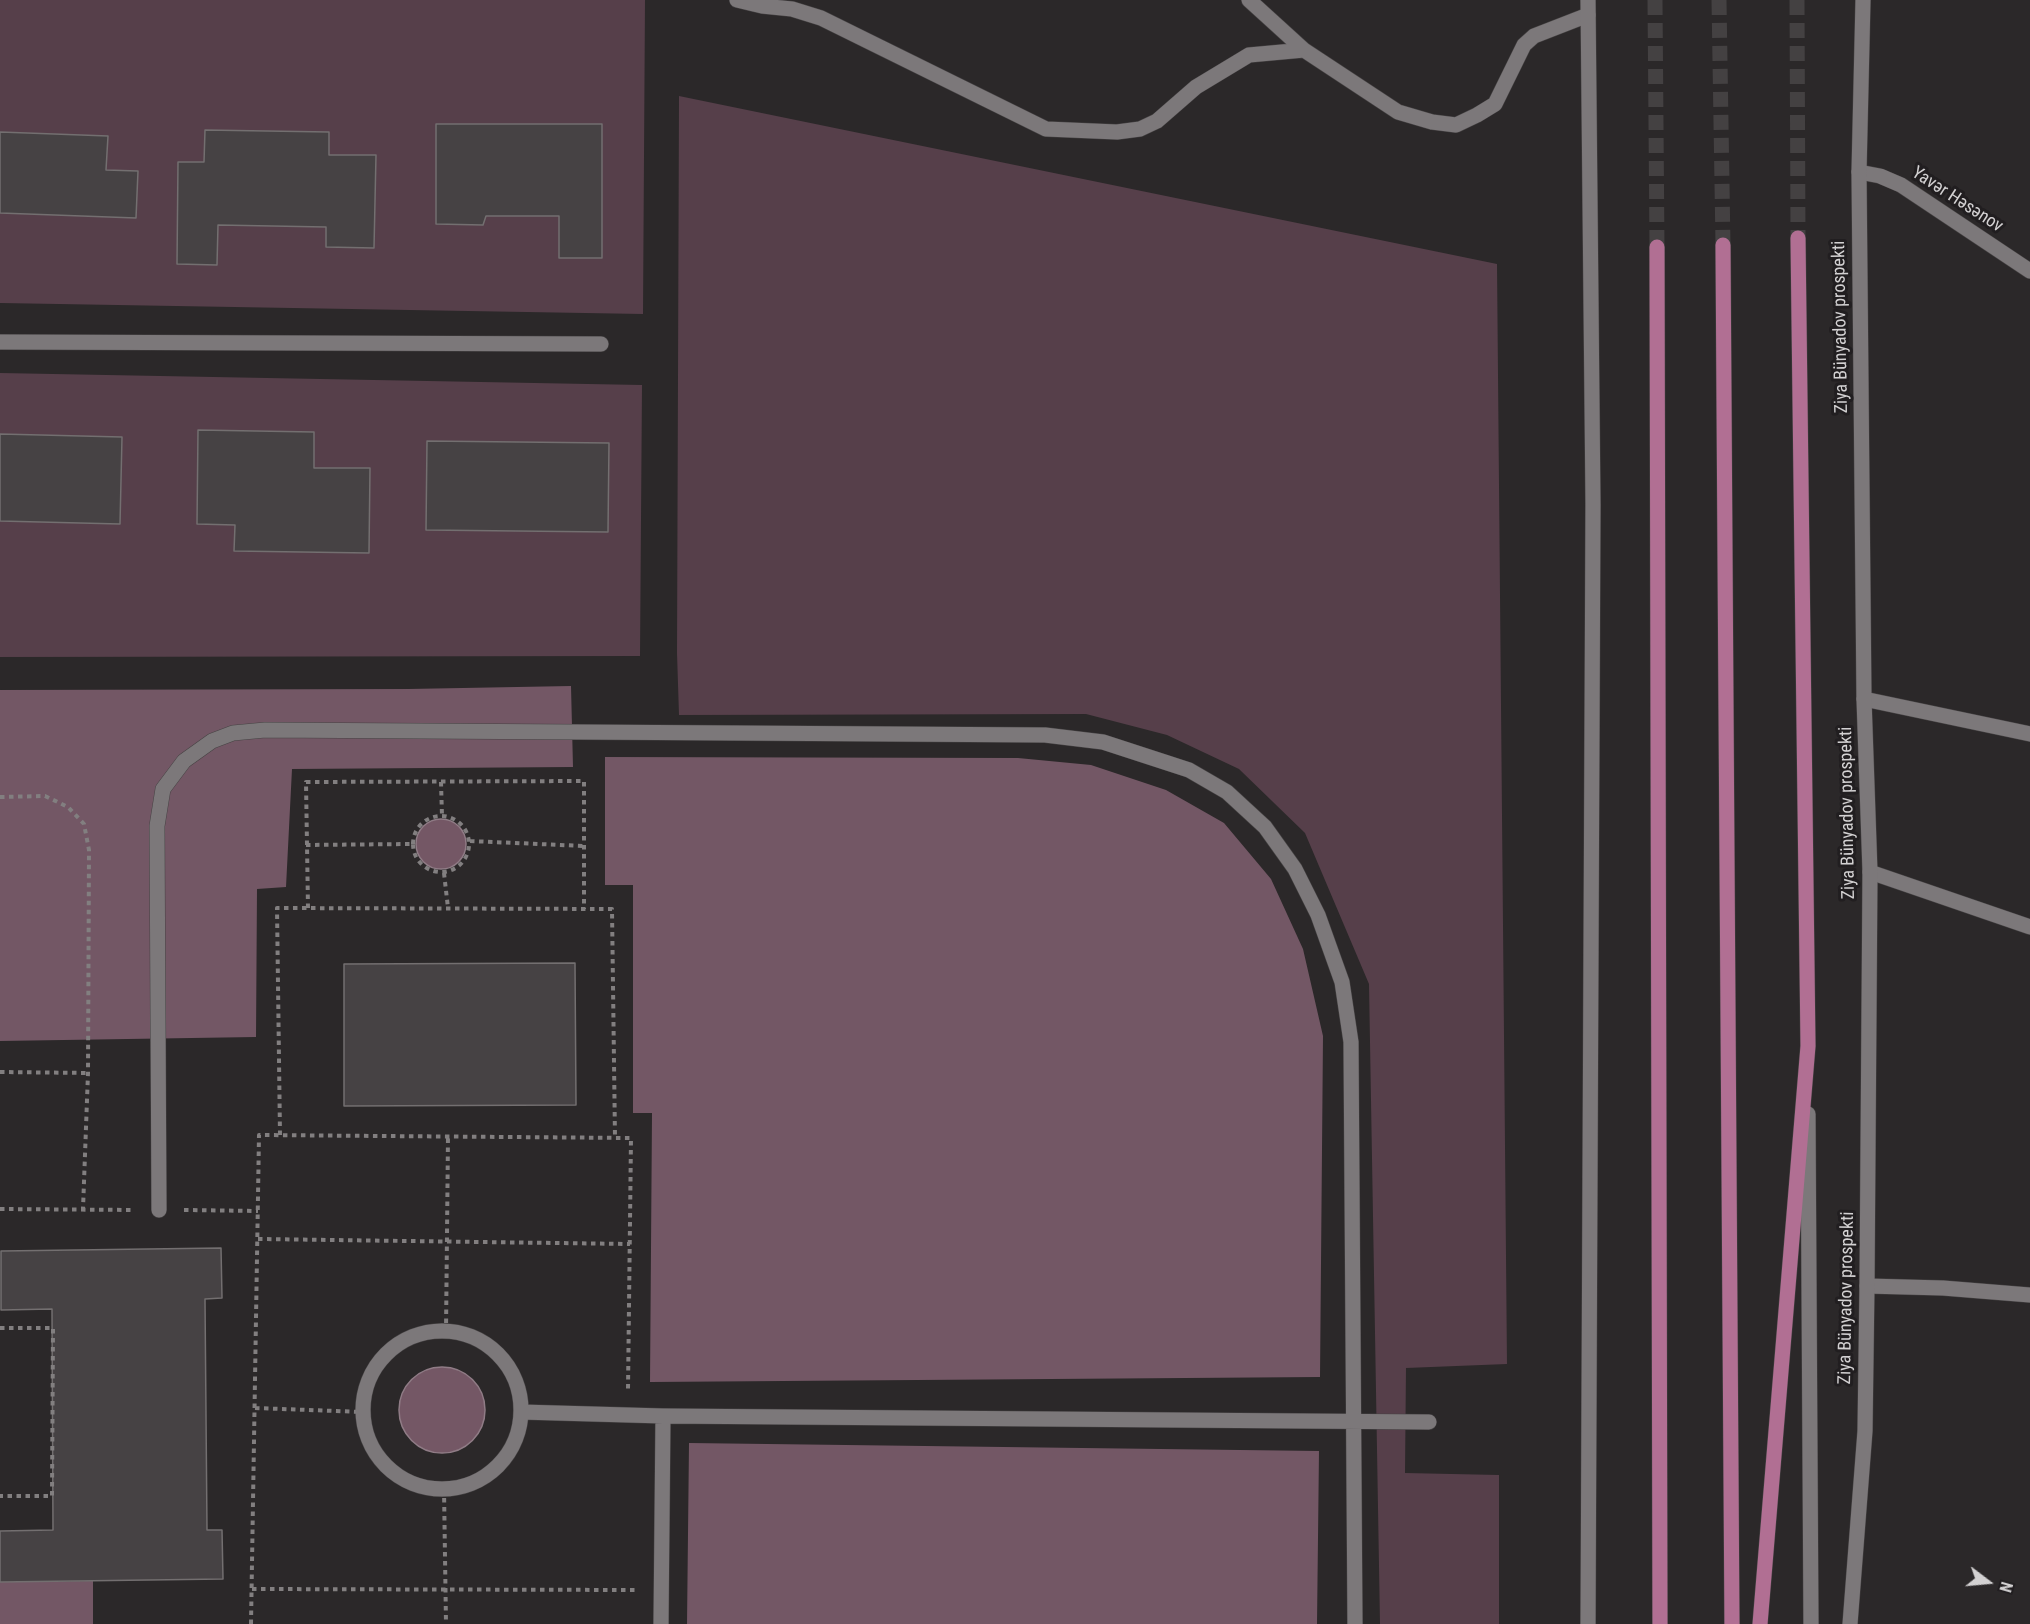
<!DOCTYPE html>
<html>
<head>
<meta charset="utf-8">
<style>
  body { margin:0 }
  #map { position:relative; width:2030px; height:1624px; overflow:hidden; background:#2b2829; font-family:"Roboto Condensed",sans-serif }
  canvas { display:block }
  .north { position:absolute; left:1958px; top:1552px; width:60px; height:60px; -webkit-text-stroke:4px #211e20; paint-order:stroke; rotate:106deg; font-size:16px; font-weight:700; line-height:24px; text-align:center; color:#d3d1d2 }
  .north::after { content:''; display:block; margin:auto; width:21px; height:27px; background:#d3d1d2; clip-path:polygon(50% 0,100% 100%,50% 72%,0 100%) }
</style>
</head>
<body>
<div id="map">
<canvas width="2030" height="1624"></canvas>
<div class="north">N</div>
</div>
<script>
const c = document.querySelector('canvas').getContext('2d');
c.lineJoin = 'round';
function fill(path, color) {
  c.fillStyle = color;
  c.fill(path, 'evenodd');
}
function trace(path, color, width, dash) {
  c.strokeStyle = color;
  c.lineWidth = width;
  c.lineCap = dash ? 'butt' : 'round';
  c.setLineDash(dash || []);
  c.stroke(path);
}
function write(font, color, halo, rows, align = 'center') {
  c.font = font + ' "Roboto Condensed",sans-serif';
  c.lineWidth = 6;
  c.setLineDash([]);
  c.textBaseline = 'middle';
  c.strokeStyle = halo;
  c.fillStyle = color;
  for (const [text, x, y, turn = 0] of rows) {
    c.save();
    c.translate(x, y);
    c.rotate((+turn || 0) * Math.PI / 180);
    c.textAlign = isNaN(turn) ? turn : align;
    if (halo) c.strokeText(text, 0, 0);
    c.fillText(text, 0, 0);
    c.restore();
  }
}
fill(new Path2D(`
  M0 0H645L643 314 0 303Z
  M679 96 1497 264 1507 1364 1406 1368 1405 1473 1499 1475V1624H1380L1369 984 1305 833 1239 769 1167 735 1086 714 679 715 677 653Z
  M0 373 642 385 640 656 0 657Z`), '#563f4a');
fill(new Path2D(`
  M571 686 573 767 292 769 286 887 257 889 256 1037 0 1041V690L408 689Z
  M605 757 1018 758 1091 765 1166 790 1224 823 1271 879 1303 949 1323 1036 1320 1377 650 1382 652 1113H633V885H605Z
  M689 1443 1319 1451 1317 1624H687Z
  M93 1581V1624H0V1582Z`), '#735765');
const water = new Path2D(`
  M416 844a25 25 0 1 1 50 0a25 25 0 1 1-50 0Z
  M399 1410a43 43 0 1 1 86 0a43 43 0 1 1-86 0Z`);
fill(water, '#745765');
trace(water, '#907c86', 1.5);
const building = new Path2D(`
  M436 124H602V258H559V216H486L483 225 436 224Z
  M205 130 329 132V155H376L374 248 326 247V227L218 225 217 265 177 264 178 162H204Z
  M0 132 108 136 106 170 138 171 136 218 0 213Z
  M198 430 314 432V468H370L369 553 234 551 235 525 197 524Z
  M0 434 122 437 120 524 0 521Z
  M427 441 609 443 608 532 426 530Z
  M575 963 576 1105 344 1106V964Z
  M221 1248 222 1298 205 1299 207 1530H222L223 1579 0 1582V1531L53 1530 52 1309 1 1310V1251Z`);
fill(building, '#464244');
trace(building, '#736f70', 1.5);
trace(new Path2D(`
  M1655 0 1657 247
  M1719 0 1723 245
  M1797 0 1798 238`), '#444142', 15, [15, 8]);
const service = new Path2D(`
  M0 342 601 344
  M159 1210 157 826 163 789 184 761 212 741 233 733 265 730 1045 735 1103 742 1189 770 1227 792 1265 827 1295 869 1318 915 1342 982 1351 1042 1355 1624
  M363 1410a79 79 0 1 1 158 0a79 79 0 1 1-158 0Z
  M521 1412 663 1416 1429 1422
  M661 1624 663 1416`);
const minor = new Path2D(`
  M737 0 762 6 792 9 821 18 1046 129 1117 132 1140 129 1157 121 1196 87 1249 55 1304 50
  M1249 0 1304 50 1398 112 1432 122 1456 125 1477 115 1495 104 1524 45 1534 36 1588 15
  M1859 172 1880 176 1901 185 2030 271
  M1864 699 2030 734
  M1870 872 2030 927
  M1867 1286 1943 1288 2030 1295`);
const secondary = new Path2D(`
  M1588 0 1593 504 1588 1624
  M1808 1114 1811 1624
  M1850 1624 1865 1431 1867 1286 1870 872 1864 699 1859 172 1863 0`);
const primary = new Path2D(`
  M1723 245 1732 1624
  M1657 247 1660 1624
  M1760 1624 1808 1046 1798 238`);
trace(service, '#464344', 16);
trace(minor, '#464344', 16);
trace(secondary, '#464344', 16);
trace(primary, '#464344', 16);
trace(new Path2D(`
  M441 782 442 816
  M0 797 45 796 68 807 84 824 89 850 88 1073 83 1209
  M413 844a28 28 0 1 1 56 0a28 28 0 1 1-56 0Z
  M470 841 584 846
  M306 845 413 844
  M444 873 448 908
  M308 908 306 782 584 781V909
  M0 1072 88 1073
  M280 1135 277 908 612 909 615 1138
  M0 1209 134 1210
  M184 1210 258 1211
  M258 1239 630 1244
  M0 1328H53L52 1496H0
  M446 1332 448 1136
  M255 1408 364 1412
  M444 1489 446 1624
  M252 1589 636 1590
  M251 1624 259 1135 631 1138 628 1390`), '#827f80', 4, [4.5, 4.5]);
trace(service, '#7c787a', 15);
trace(minor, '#7c787a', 15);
trace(secondary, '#7c787a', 15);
trace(primary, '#b16f93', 15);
write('18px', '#d3d1d2', '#211e20', [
  ["Yavər Həsənov",1957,200,33],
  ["Ziya Bünyadov prospekti",1841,327,-91],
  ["Ziya Bünyadov prospekti",1848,813,-91],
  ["Ziya Bünyadov prospekti",1847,1298,-89]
]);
</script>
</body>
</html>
